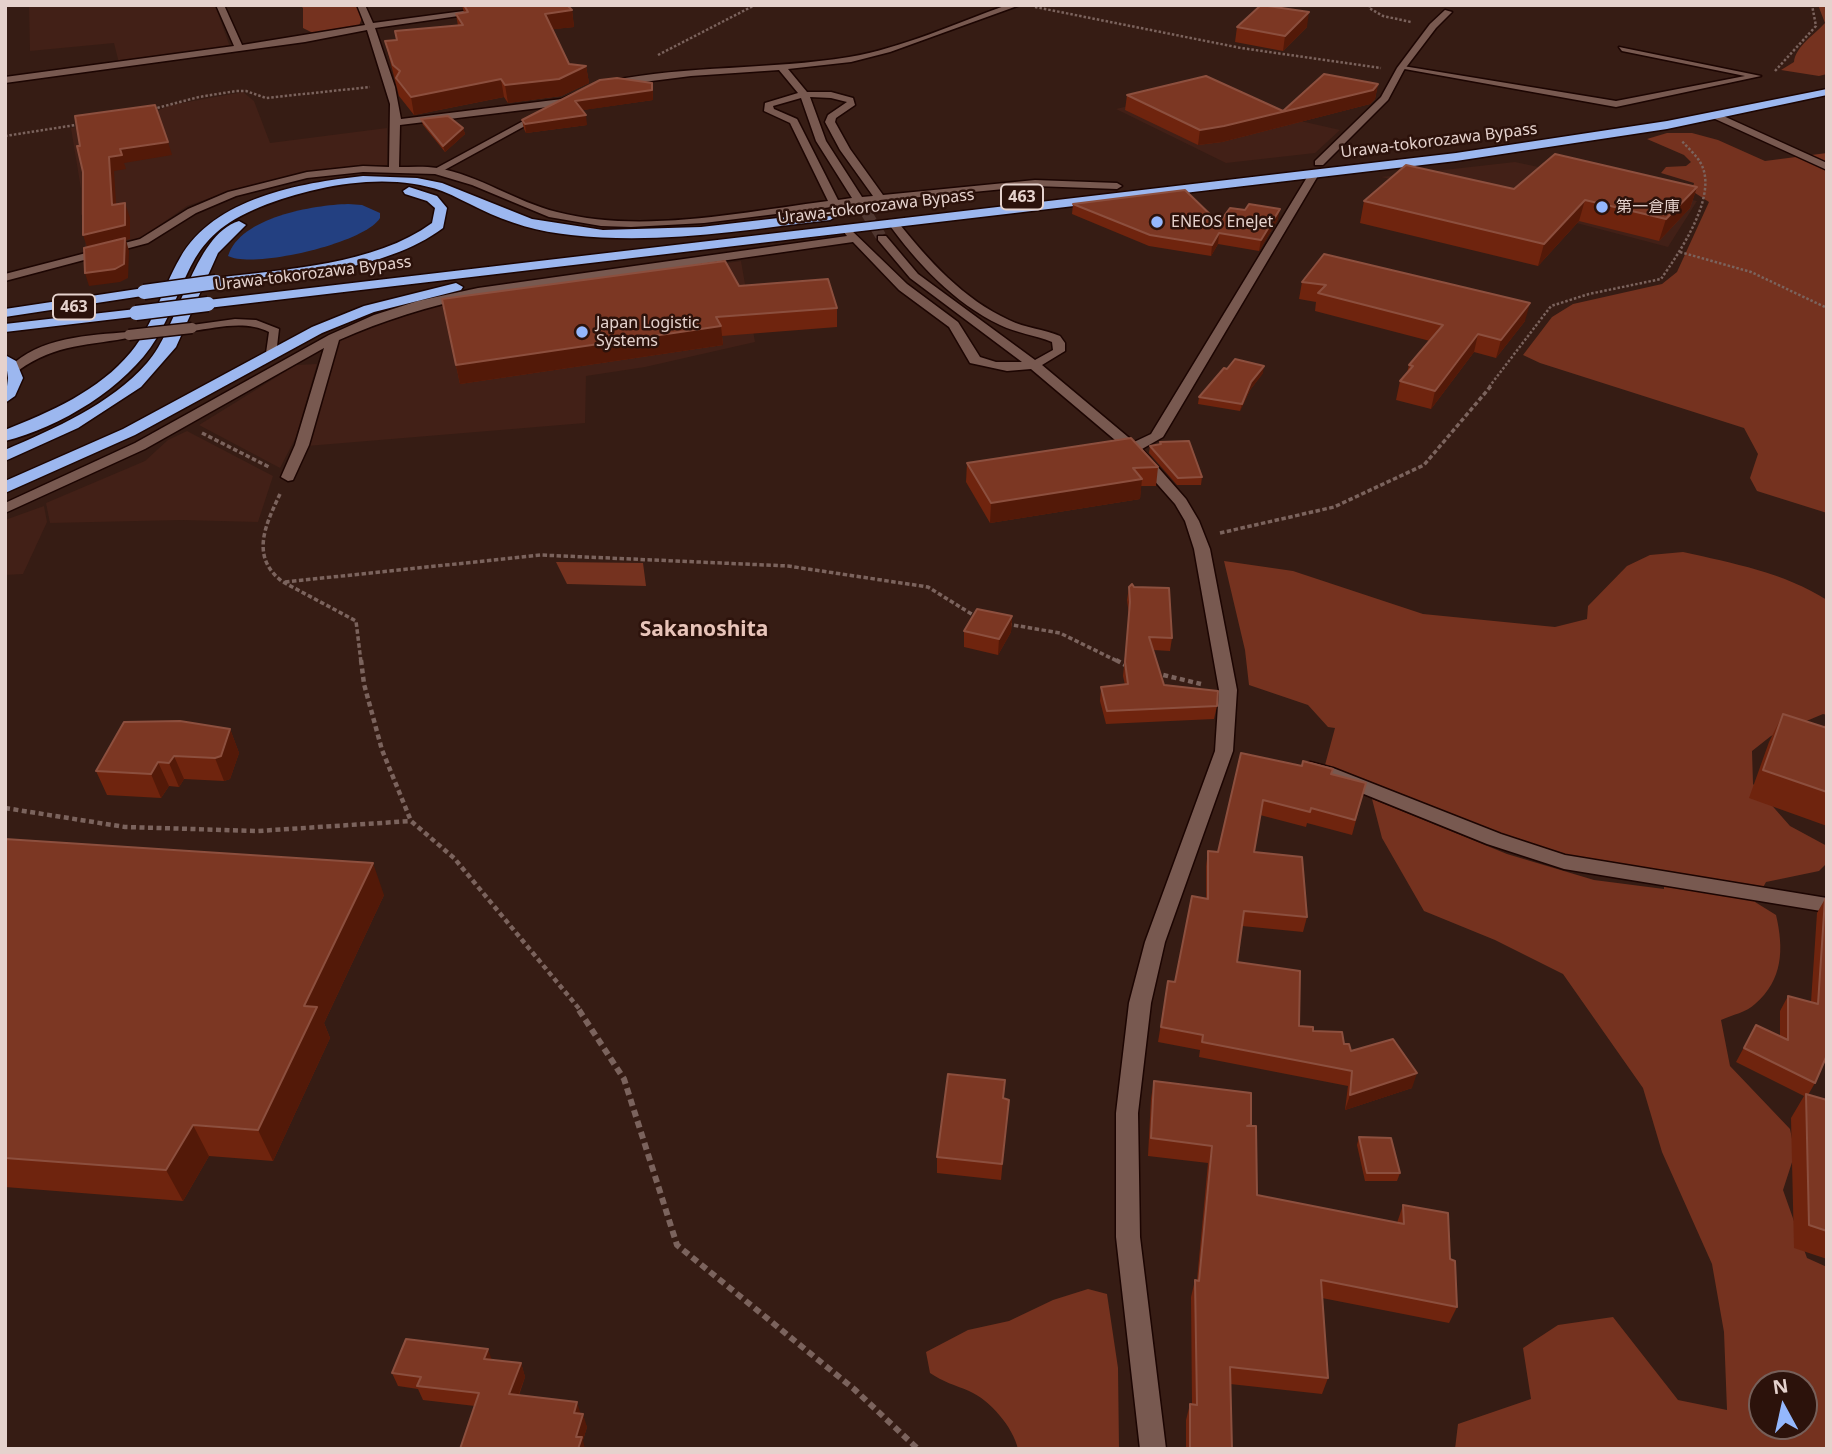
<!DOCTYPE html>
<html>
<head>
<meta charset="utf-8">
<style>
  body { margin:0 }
  #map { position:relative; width:1832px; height:1454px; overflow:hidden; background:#361c14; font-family:"Noto Sans",sans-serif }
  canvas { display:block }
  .frame { position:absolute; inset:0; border:7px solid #e5d2cd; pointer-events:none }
  .north { position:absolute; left:1748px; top:1370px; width:70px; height:70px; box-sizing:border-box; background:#2c120b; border:2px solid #765f59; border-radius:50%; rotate:352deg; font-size:19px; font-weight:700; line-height:28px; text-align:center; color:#e5d2cd }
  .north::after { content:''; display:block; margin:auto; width:24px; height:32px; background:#94b7fd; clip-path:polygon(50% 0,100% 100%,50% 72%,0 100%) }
</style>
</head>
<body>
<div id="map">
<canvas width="1832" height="1454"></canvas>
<div class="frame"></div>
<div class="north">N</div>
</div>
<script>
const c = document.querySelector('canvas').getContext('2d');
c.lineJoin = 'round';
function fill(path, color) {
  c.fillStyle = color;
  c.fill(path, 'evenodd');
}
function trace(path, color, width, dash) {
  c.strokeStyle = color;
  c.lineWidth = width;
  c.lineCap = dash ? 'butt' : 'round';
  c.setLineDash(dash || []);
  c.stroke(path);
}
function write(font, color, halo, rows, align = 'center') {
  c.font = font + ' "Noto Sans","Noto Sans JP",sans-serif';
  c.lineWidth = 5;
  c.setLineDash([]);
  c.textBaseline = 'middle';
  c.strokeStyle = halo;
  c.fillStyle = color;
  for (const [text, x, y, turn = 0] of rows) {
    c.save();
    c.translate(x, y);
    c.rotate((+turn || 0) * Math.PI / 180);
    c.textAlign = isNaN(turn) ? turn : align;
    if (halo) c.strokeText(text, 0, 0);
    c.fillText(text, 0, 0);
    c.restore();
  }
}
fill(new Path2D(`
  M29 5H215L230 47 119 63 114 43 30 51Z
  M1188 81 1261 112 1340 130 1315 153 1226 163 1116 109 1157 99Z
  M243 92 254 101 270 143 387 128V165L328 170 233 190 187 206 138 240 85 255 86 214 81 215V189L71 128 158 114 157 111 171 105Z
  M1515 162 1697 201 1668 247 1504 204 1381 177Z
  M741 261 755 342 645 367 586 376 585 423 307 446 338 342 364 329 450 302Z
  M317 364 296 437 280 468 199 425 296 365Z
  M187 431 273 476 258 522 182 520 50 523 46 503 145 461 168 440Z
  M44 506 47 522 23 574 5 575V520Z`), '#422017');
fill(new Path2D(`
  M300 5H357L363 15 359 26 317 35 303 28V8Z
  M1818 5H1827V74L1819 76 1781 70 1794 62C1795 47 1815 34 1825 23Z
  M1667 133H1692L1718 140 1765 161 1827 153V513L1757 491 1750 478 1758 454 1744 428 1540 363 1523 355 1552 317 1573 304 1662 284 1677 272 1709 202 1692 191 1694 183 1661 173 1666 167 1686 166 1691 162 1684 155 1647 139Z
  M1683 552C1732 563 1785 573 1827 600V715L1823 714 1771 736 1752 751 1753 784 1790 826 1827 846V863L1819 871 1766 882 1755 902 1776 915C1784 949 1783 980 1755 1004 1747 1012 1732 1015 1721 1020L1730 1066 1790 1129 1795 1153 1783 1190 1807 1258 1827 1267V1449H1455L1458 1424 1531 1399 1523 1348 1558 1325 1613 1317 1678 1400 1727 1410 1724 1332 1712 1264 1662 1152 1643 1088 1563 974 1495 940 1424 911 1382 838 1372 799 1507 854 1594 880 1664 889V871L1562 856 1502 837 1325 765 1335 728 1328 727 1308 705 1249 685 1245 650 1224 561 1293 571 1423 614 1555 627 1587 619 1588 606 1627 566 1650 555ZM1762 1384H1804V1426H1762Z
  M556 562 643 563 646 586 567 584Z
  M1088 1289 1107 1294 1118 1368 1119 1449H1018C1013 1427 990 1400 969 1391 955 1385 943 1382 930 1373L926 1352 968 1330 1009 1321 1053 1300Z`), '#75321f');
fill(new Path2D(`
  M348 204 362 205 380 213V218C365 243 254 269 228 256 240 217 314 205 348 204Z`), '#234081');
trace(new Path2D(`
  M857 198 882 238`), '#503730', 11, [11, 6]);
const lane = new Path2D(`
  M1619 47 1761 76 1616 107 1399 68 1403 66 1616 101 1745 76 1622 51Z
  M538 113 545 115 439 173 431 171Z
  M1713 114H1719L1827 163V170L1713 118Z
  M235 319 256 320 279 329 276 355 266 353 269 332C245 320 217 328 192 331L186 328 192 325Z
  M129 332 135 335 133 337C89 346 57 343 19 370L15 371 9 368C38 337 90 335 129 332Z`);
const street = new Path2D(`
  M216 5H224L242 45 365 25 357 5H365L373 23 509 5H535L375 28 395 87 401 119 562 99 576 93 581 96 564 105 400 125 399 167C411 167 425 166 437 168 479 175 516 202 557 212 641 234 743 212 828 201L790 123 764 111 765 103 798 93 779 70 691 76 612 86 607 83 609 81C688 65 770 70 849 57 903 48 956 23 1007 5H1020L890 52 851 62 788 69 807 92H831L853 98 855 105 836 118 835 122 850 149 883 195 1035 180 1117 183 1122 186 1117 189 1035 186 880 201 704 223 631 227 601 226 549 217 472 185 435 174 363 172 307 178 236 196 196 213 148 243 5 281V274L140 239 188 209 228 192 307 172 363 166 389 167 390 104 367 30 305 42 5 83V77L234 46ZM810 97 831 98 847 102 828 115 825 122 840 150 873 196 862 197 826 141ZM801 98 816 141 852 198 838 200 797 119 774 109 773 106Z
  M1445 10 1452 12 1436 28 1404 70 1388 100 1323 165H1315V161L1381 97 1397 68 1430 24Z
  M1314 171 1319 174 1163 437 1142 449 1186 499 1199 521 1210 549 1237 690 1233 751 1165 942 1151 1003 1138 1113 1140 1237 1166 1449H1140L1116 1237V1113L1129 1003 1145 942 1215 751 1219 690 1194 549 1185 521 1175 504 1128 451 1031 369 1007 371 970 363 949 327 899 290 853 242 478 296C429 306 384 320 339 340L309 445 293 480 288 481 281 477 295 445 324 348 145 449 5 513V503L135 443 329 335 374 315 418 301 478 288 847 236 843 231 849 228 907 284 958 322 980 357 996 362H1022L910 278 878 240V236H886L918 274 1035 360 1053 350 1052 342C1035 335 1016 333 1000 325 954 303 917 263 888 223L893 220 897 221C928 260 963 299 1009 320 1025 328 1044 329 1060 336L1065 343V351L1042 365 1134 442 1151 434 1309 174Z
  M1310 762 1333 768 1501 834 1565 855 1827 898V912L1564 869 1487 844 1322 777 1304 772 1301 768 1304 764Z`);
const highway = new Path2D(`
  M1827 89V95L1667 129 1456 161 208 308 201 304 208 300 1456 153 1667 121Z
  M363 176 417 178 442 183 532 219 603 230 701 227 830 212 837 216 830 220C745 230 658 245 571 235 540 232 508 223 480 209 467 203 455 196 442 191 385 171 314 186 260 207 184 238 192 279 156 339 127 387 59 428 5 441V430C50 412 99 391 131 352 154 324 162 289 180 258 214 198 299 183 363 176Z
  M409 187 437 196 447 208 443 228C384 272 288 277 216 286L209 282 216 278C284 269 375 265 432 223L435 208 427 201 405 194 403 191Z
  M239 221 246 225 218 253 176 347 141 387 78 428 5 461V450C55 428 110 405 147 363 179 328 193 235 239 221Z
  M456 283 463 287 461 290 374 312 322 333 135 435 5 493V481L123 429 312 327 364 306Z
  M144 288 151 292 149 295 5 317V309Z
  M136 309 141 310 143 313 141 316 5 332V324Z
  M5 355 16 361 23 378 15 396 5 403 8 378Z`);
trace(lane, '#1c0502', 3);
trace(street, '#1c0502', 3);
trace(highway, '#1c0502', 3);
trace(new Path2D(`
  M1370 5 1369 8 1383 16 1411 22
  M1035 7 1241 48 1381 68
  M658 55 755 5
  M1775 71 1816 26 1812 5
  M153 109 199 97 236 91H246L266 98 370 87
  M5 136 82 124
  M1680 252 1751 272 1827 308
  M1489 387 1551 306 1589 294 1661 279C1679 253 1720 194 1700 162 1696 155 1688 148 1682 141`), '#7b635d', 2.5, [2.5, 2]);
trace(new Path2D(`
  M202 433 269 467
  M280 494C266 524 249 557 283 582L356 621 361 662
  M1220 533 1334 507 1424 465 1491 386
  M285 582 541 555 788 566 928 587 978 618
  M1007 624 1060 633 1119 662`), '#7b635d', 3.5, [4.5, 2.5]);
trace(new Path2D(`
  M361 660 364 684 382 750 411 821 454 858 581 1011
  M1116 660 1129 667
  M1155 673 1201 684
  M5 808 125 827 258 831 411 821`), '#7b635d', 4.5, [5, 3.5]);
trace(new Path2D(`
  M579 1010 624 1079 677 1245 854 1389 918 1449`), '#7b635d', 6, [7, 4.5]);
fill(lane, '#785950');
fill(street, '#785950');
fill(highway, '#9cb7ef');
const laneBridge = new Path2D(`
  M129 335 192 328`);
const highwayBridge = new Path2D(`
  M144 292 216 282
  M136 313 208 304`);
trace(laneBridge, '#1c0502', 13, []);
trace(highwayBridge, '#1c0502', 17, []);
trace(laneBridge, '#785950', 10);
trace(highwayBridge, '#9cb7ef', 14);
fill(new Path2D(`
  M462 5H567L572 10 574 27 553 29 569 64 586 66 589 83 561 96 508 103 504 97 414 115 399 96 385 41 397 40 458 26 456 14 464 13Z
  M1237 27H1307L1283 51 1235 42Z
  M652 83 653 100 582 110 587 125 526 133 524 129 522 120Z
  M1378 84 1375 99 1370 104 1222 142 1198 145 1125 110 1127 95 1283 111Z
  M421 119 463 128 465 134 445 152 423 125Z
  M1697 187 1690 208 1659 241 1579 221 1538 266 1360 223 1364 201Z
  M1073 204 1219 223 1278 219 1259 251 1218 244 1211 256 1149 246 1072 214Z
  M1324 254 1525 321 1496 358 1474 352 1431 409 1396 400 1400 381 1407 373 1409 365 1430 341 1315 311 1316 302 1299 299 1302 282Z
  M739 286 837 308V327L722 336 723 345 460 384 442 299Z
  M1263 373 1250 390 1240 411 1198 404 1199 397Z
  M1160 442 1202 477 1201 485H1177L1149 453 1150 446 1160 445Z
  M967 463 1158 467 1156 486H1141L1140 499 990 523 966 482Z
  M1129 587 1172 638 1170 651 1153 650 1164 685 1217 706 1214 719 1106 724 1100 701 1101 687 1125 685 1123 676 1129 615 1127 600Z
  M1012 616 1011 632 998 655 964 647V631Z
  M1783 714 1824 727 1827 718V826L1749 798 1769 742Z
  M230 729 239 753 230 779 224 781 184 779 179 787 169 786 161 798 107 795 96 771Z
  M1241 753 1366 783 1352 835 1307 823 1306 827 1260 815 1254 852 1307 917 1303 932 1242 926 1237 962 1299 1026 1313 1031 1344 1044 1351 1051 1412 1088 1345 1110 1348 1086 1199 1057 1200 1050 1158 1042 1168 981 1175 982 1206 898V866L1208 851 1218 852Z
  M5 839 384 895 324 1023 330 1038 273 1161 209 1156 183 1201 5 1187Z
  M1825 899 1815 1083 1808 1095 1827 1100V1259L1794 1248 1791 1118 1804 1096 1736 1062 1756 1025 1780 1036V1011L1788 996 1811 1002 1817 913Z
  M1154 1081 1251 1126 1257 1195 1397 1223 1403 1205 1450 1259 1457 1307 1449 1323 1322 1298 1328 1378 1322 1394 1230 1384 1232 1449H1186V1420L1190 1404H1192L1191 1297 1195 1280H1197L1208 1163 1148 1156 1151 1098Z
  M1003 1099 1007 1116 1001 1180 937 1173V1157Z
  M1359 1137 1400 1173 1397 1181H1365L1357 1145Z
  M491 1360 521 1363 525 1377 519 1395 581 1414 587 1427 583 1440 475 1406 423 1400 418 1389 398 1386 392 1373Z`), '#6f240e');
fill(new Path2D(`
  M572 10 574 27 547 30 545 14Z
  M1309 12 1307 27 1283 51 1285 36Z
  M586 66 589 83 561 96 508 103 505 85Z
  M501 79 504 97 414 115 411 97Z
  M652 83 653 100 577 111 575 101Z
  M1378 84 1375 99 1370 104 1222 142 1198 145 1200 130 1373 90Z
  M586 115 587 125 526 133 525 124Z
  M463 128 465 134 445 152 443 146Z
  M168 142 172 155 124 163 126 169 114 171 117 219 112 205 109 157 120 149Z
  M1697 187 1690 208 1659 241 1666 219Z
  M1585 200 1579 221 1538 266 1544 244Z
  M125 203 130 218V239L126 240 129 251 128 278 120 282 89 286 85 273 88 250 83 235Z
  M1280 209 1278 219 1259 251 1261 240Z
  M1219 233 1218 244 1211 256 1212 245Z
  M1530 303 1525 321 1496 358 1501 340Z
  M721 326 723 345 460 384 456 365Z
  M1478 334 1474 352 1431 409 1435 391Z
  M1264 366 1263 373 1250 390 1240 411 1242 404 1251 382Z
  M1142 479 1140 499 990 523 991 503Z
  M1012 616 1011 632 998 655 999 639Z
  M230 729 239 753 230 779 224 781 215 758Z
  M174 756 184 779 179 787 169 763Z
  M158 762 169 786 161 798 151 774Z
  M373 863 384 895 324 1023 330 1038 273 1161 258 1130 304 1006Z
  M1417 1073 1412 1088 1345 1110 1350 1095Z
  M193 1125 209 1156 183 1201 166 1170Z
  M488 1349 493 1363 484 1359Z
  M521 1363 525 1377 514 1407 509 1394Z
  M577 1402 581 1415 574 1413Z
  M583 1414 587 1427 583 1440 585 1449H578L576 1437Z`), '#531908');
const building = new Path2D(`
  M464 5H567L572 10 545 14 569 64 586 66 559 79 505 85 501 79 411 97 396 78 400 71 393 65 385 41 397 40 395 31 463 25 456 14 468 12Z
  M1261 5 1309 12 1285 36 1237 27Z
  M1324 74 1378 84 1373 90 1224 126 1200 130 1127 95 1206 76 1283 111Z
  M617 78 652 83V90L575 101 586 115 525 124 522 120 600 80Z
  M155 105 168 142 120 149 122 155 109 157 112 205 125 203V225L83 235V172L77 146H80L75 116Z
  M448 116 463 128 443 146 421 119Z
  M1555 154 1697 187 1666 219 1585 200 1544 244 1364 201 1406 165 1514 189Z
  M1185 190 1219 223 1230 208 1245 210 1249 204 1280 209 1261 240 1219 233 1212 245 1150 235 1073 204Z
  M125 238 124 264 115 269 85 273 84 248Z
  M1324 254 1530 303 1501 340 1478 334 1435 391 1400 381 1413 366 1409 365 1443 325 1318 293 1326 285 1302 282Z
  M725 261 739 286 828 279 837 308 716 317 721 326 456 365 442 299Z
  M1235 359 1264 366 1251 382 1242 404 1199 397 1224 368 1227 369Z
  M1131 438 1158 467 1133 468 1142 479 991 503 967 463Z
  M1189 441 1202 477 1178 478 1150 446 1161 444 1160 442Z
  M1132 584 1134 587 1169 588 1172 638 1149 637 1164 685 1218 691 1217 706 1107 711 1101 687 1128 684 1125 662 1130 602 1129 587Z
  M977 609 1012 616 999 639 964 631Z
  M1783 714 1827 728V792L1763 770Z
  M180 721 230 729 221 756 215 758 174 756 169 763 158 762 151 774 96 771 124 722Z
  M1241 753 1302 766 1303 761 1333 769 1331 774 1366 783 1355 820 1311 808 1310 812 1263 800 1254 852 1302 857 1307 917 1244 911 1237 962 1300 971 1299 1026 1313 1027V1031L1342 1032 1344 1044H1349L1351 1051 1393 1039 1417 1073 1350 1095 1352 1071 1202 1042 1203 1035 1161 1027 1168 981 1175 982 1192 896 1208 899V851L1218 852Z
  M5 839 373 863 304 1006 317 1007 258 1130 193 1125 166 1170 5 1158Z
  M1825 899H1827V1055L1815 1083 1744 1048 1756 1025 1788 1040V996L1818 1004Z
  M948 1074 1005 1080 1003 1098 1009 1100 1002 1164 937 1157Z
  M1154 1081 1251 1093V1125L1247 1126H1256L1257 1195 1404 1224 1403 1205 1448 1213 1450 1259 1455 1261 1457 1307 1321 1280 1328 1378 1230 1367 1232 1449H1190V1404L1197 1405 1195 1280 1199 1281 1212 1146 1151 1138Z
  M1806 1094 1827 1100V1231L1809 1225Z
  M1359 1137 1391 1138 1400 1173H1367Z
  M406 1339 488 1349 484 1359 521 1363 509 1394 577 1402 574 1413 583 1414 576 1437H582L578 1449H460L479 1393 417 1386 421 1377 392 1373Z`);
fill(building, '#7c3723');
trace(building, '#8c4f3e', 2);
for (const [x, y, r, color] of [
  [1602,207,7,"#94b7fd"],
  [1157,222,7,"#94b7fd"],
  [582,332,7,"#94b7fd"]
]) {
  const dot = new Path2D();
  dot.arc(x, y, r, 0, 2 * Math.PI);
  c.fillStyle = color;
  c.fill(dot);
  trace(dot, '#2c120b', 2.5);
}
write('16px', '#e5d2cd', '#2c120b', [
  ["Urawa-tokorozawa Bypass",1439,141,-7],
  ["Urawa-tokorozawa Bypass",876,207,-7],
  ["Urawa-tokorozawa Bypass",313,274,-7]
]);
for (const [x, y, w] of [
  [1022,197,42],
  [74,307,42]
]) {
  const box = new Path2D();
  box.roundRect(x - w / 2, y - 12.5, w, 25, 5);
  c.fillStyle = '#2c120b';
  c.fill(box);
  trace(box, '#e5d2cd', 2);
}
write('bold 16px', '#e5d2cd', null, [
  ["463",1022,197],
  ["463",74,307]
]);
write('16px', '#e5d2cd', '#2c120b', [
  ["第一倉庫",1616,207],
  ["ENEOS EneJet",1171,222],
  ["Japan Logistic",596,323],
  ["Systems",596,341]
], 'left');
write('bold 21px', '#e8c4b9', '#2c120b', [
  ["Sakanoshita",704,630]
]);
</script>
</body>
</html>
